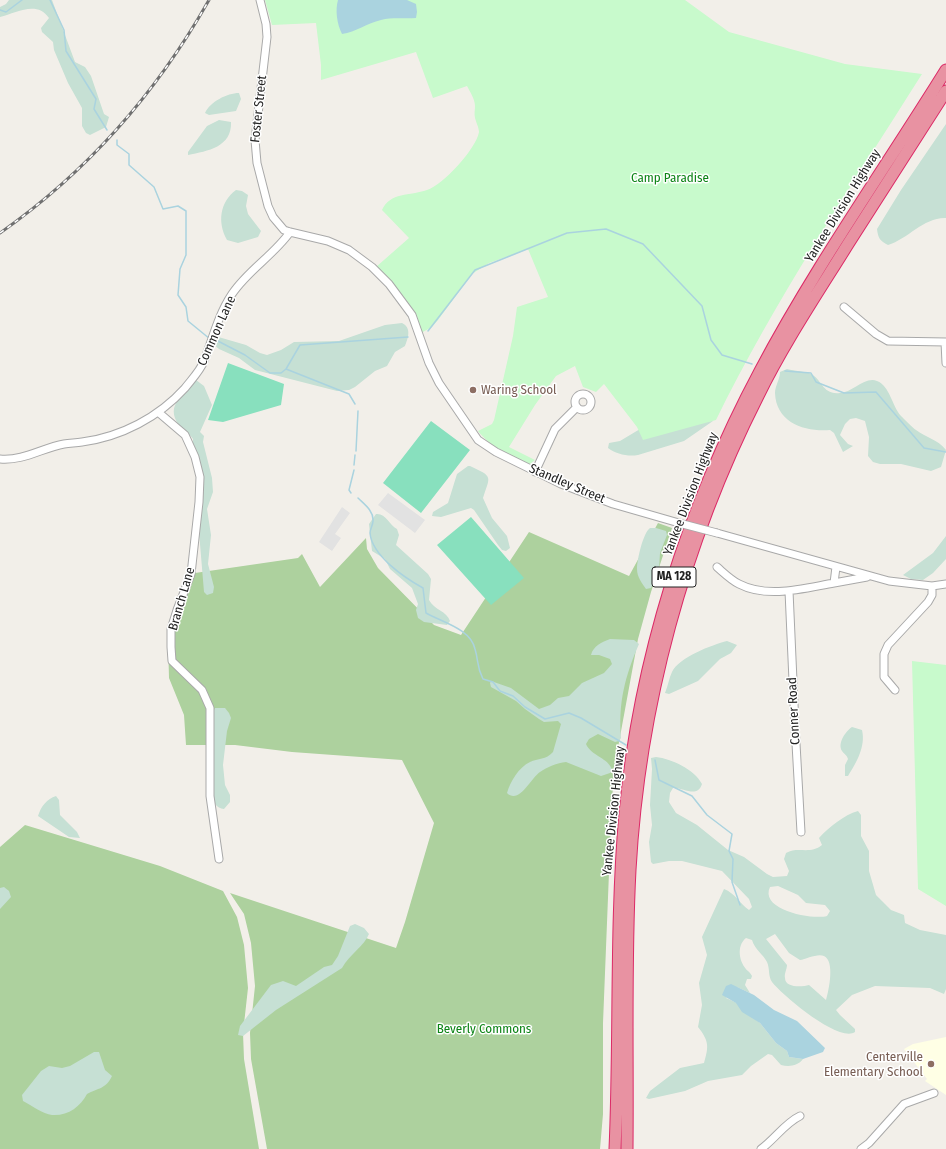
<!DOCTYPE html>
<html>
<head>
<meta charset="utf-8">
<style>
  body { margin:0 }
  canvas { display:block; background:#f2efe9 }
</style>
</head>
<body>
<canvas width="946" height="1149"></canvas>
<script>
const c = document.querySelector('canvas').getContext('2d');
c.lineJoin = 'round';
function fill(path, color) {
  c.fillStyle = color;
  c.fill(path, 'evenodd');
}
function trace(path, color, width, dash) {
  c.strokeStyle = color;
  c.lineWidth = width;
  c.lineCap = dash ? 'butt' : 'round';
  c.setLineDash(dash || []);
  c.stroke(path);
}
function write(font, color, halo, rows, align = 'center') {
  c.font = font + ' "Fira Sans Condensed",sans-serif';
  c.lineWidth = 3;
  c.setLineDash([]);
  c.textBaseline = 'middle';
  c.strokeStyle = halo;
  c.fillStyle = color;
  for (const [text, x, y, turn = 0] of rows) {
    c.save();
    c.translate(x, y);
    c.rotate((+turn || 0) * Math.PI / 180);
    c.textAlign = isNaN(turn) ? turn : align;
    if (halo) c.strokeText(text, 0, 0);
    c.fillText(text, 0, 0);
    c.restore();
  }
}
fill(new Path2D(`
  M946 1037V1095L925 1081 927 1079 904 1049 913 1044Z`), '#ffffe5');
fill(new Path2D(`
  M658 523 672 528 651 592 638 639 617 753 612 797 603 1023V1114L600 1149H267L251 1059 250 1033 255 986 251 943 244 914 230 893 396 948 405 922 434 823 402 760 292 752 235 745H186L184 715 169 678 168 641 195 573 298 558 302 554 320 587 366 538 367 549 378 568 434 625 461 635 529 532 629 576Z
  M25 825 160 866 223 891 237 917 244 945 248 988 243 1033 244 1059 259 1149H0V847Z`), '#add19e');
fill(new Path2D(`
  M9 0H52L75 62 85 67 91 76 104 114 109 117 106 127 90 135 86 133 82 126V108L68 83 54 50 53 42 42 32 41 28 49 18C37 0 16 13 0 17V7L6 4Z
  M239 93 241 99 236 111 209 115 205 113C210 102 227 93 239 93Z
  M219 120 231 122C232 147 208 151 188 155V152L207 126Z
  M946 124V218C924 217 908 239 888 245 880 241 878 238 877 229L901 190Z
  M236 190 242 191 248 195 246 206 248 214 261 231 258 237 238 243 227 240C217 222 220 202 236 190Z
  M402 323C412 328 408 338 405 346L395 352 387 366 375 371 355 387 349 390 337 391 255 370 239 358 219 349 212 343 215 336 246 345 260 353 267 355 281 350 294 342 339 341 385 325Z
  M787 369C795 371 804 371 811 374 822 379 822 395 840 393 852 393 865 376 877 381 890 386 892 406 901 416 903 418 913 428 916 430 927 438 937 439 946 450L941 467 931 471 901 464H880L873 462 868 456 869 437 865 421 856 418 850 419 845 424 840 435 848 444 853 446 843 452 834 433 830 430C805 432 776 423 775 393 775 386 780 379 780 372Z
  M196 380 204 386 212 405 200 432 204 436 203 442 212 478 213 492 207 509 211 535 208 564 214 587 213 593 207 595 204 592 199 532 204 484 193 448V439C190 434 186 433 182 429 163 407 181 397 196 380Z
  M713 421 684 441 638 455C628 457 616 454 608 448L609 443 620 441 645 426Z
  M468 466H470C494 477 490 476 483 498L492 518 507 536 510 548 506 551 502 550 498 545 474 510 471 508 441 517 432 516 433 512 448 503 457 474Z
  M376 514C386 513 389 525 397 529L399 535 396 545 428 574 431 579 429 600C434 610 447 611 450 621L447 625 424 622 418 618 416 610 418 604 412 588 390 569 385 559 372 551 369 524Z
  M650 528H656L666 531 667 535 660 553 659 569 651 588 646 589C642 583 637 577 637 569 637 560 643 533 650 528Z
  M946 536V559L933 573 923 580 911 579 903 575 933 553Z
  M610 639 634 640 639 644C625 676 618 703 621 738L619 741 615 742 598 734 589 739 586 744C591 756 609 758 612 770L610 773 601 776 566 762C557 763 547 767 540 772 531 778 519 805 507 793 510 782 519 767 530 762 538 758 546 760 553 752L561 724 558 721 544 722 539 719 525 709 516 701 491 687 490 683 491 681 511 688 539 709 550 705 558 698 569 696 582 683 604 673 612 664 610 659 599 655H591C593 646 602 642 610 639Z
  M727 641 737 645 731 653 720 659 698 681 669 694 665 693C668 686 669 678 672 672 679 657 712 645 727 641Z
  M215 708H225L229 713 231 718 227 731 223 765 225 785 230 795V802L224 809C216 808 214 803 212 795V714Z
  M852 727 862 730C866 747 856 763 848 776H845V765L848 759C847 755 844 754 842 751 837 743 846 731 852 727Z
  M656 757C672 759 694 769 702 784 697 799 683 787 673 788L670 793 669 802 676 813 697 825 728 850 744 857 767 874 773 877 787 876 789 871 784 859 786 853C798 846 810 855 822 845L819 838C829 827 844 815 858 811L861 815V836L869 851V871L876 895 891 910 904 915 905 923 920 930 946 935V989L944 994 930 988 875 986 852 995 836 1010 840 1015 855 1029V1032C839 1043 783 996 772 982 768 976 770 969 767 962 763 954 755 950 752 940L746 938C736 946 739 963 748 971 750 973 751 974 752 976L751 979H747L745 985 750 993 737 987 726 998 737 1003 738 1005 760 1023 776 1043 787 1051 789 1057 803 1059C798 1066 789 1067 781 1065L772 1055 768 1054 751 1066 742 1075 708 1081 685 1091 649 1099 646 1098 650 1091 680 1068 704 1063C709 1046 709 1041 698 1027L702 1005 699 983 707 955 702 937 724 889C735 893 740 904 749 910L752 907 749 899 722 871 682 861H669L653 864 651 862 649 842 652 825 650 805 652 769 651 758ZM778 886 798 895 806 903 825 905 830 911 827 916C812 920 759 910 770 887ZM775 934 789 953 800 960C806 959 818 953 824 956 835 961 829 990 826 1000L809 985C802 987 785 988 785 978 784 974 787 969 787 965L766 939Z
  M56 796 59 800 60 815 77 832 80 838 69 837 38 816C41 806 47 799 56 796Z
  M4 887 9 891 11 897 0 909V888Z
  M355 924 364 928 369 934C365 945 349 955 342 968L276 1010 243 1036 238 1035 240 1026 271 985 283 981 296 986 324 967 332 965 338 956 350 926Z
  M94 1052H99L105 1070 112 1076C106 1089 98 1088 87 1094 80 1107 68 1116 52 1115 43 1114 31 1105 23 1101L22 1095 41 1071 49 1066 62 1068 70 1066Z`), '#c6e0d4');
fill(new Path2D(`
  M265 0H685L729 32 845 64 922 74C850 188 775 300 716 420L643 440 637 427 604 384 596 392 583 387 575 366 556 376 535 405 509 447 535 460 530 464C513 461 489 445 478 431L492 424 494 420 513 336 517 307 548 297 528 249 489 263 472 274 438 320 432 327 421 333 376 267 409 238 382 210C390 192 410 196 427 190 443 185 476 149 479 132 479 128 476 122 475 118 474 114 475 110 475 106 475 99 470 92 467 86L433 98 416 52 321 80V65L316 23 272 25Z
  M912 661 946 665V906L918 889Z`), '#c8facc');
fill(new Path2D(`
  M228 363 284 384 281 405 223 422 208 420Z
  M431 421 470 450 421 513 383 483Z
  M471 517 524 578 491 605 437 545Z`), '#88e0be');
fill(new Path2D(`
  M388 493 425 520 415 533 378 505Z
  M342 507 350 513 335 534 341 538 332 551 319 542Z`), '#e2e2e2');
fill(new Path2D(`
  M338 0H407L416 4 417 12 416 18C404 19 392 17 381 20 367 23 356 32 342 34 337 24 335 10 338 0Z
  M731 984 754 995 774 1010 797 1021 825 1048 823 1052 803 1059 789 1057 787 1051 776 1043 760 1023 742 1012 736 1003 722 995 726 986Z`), '#aad3df');
trace(new Path2D(`
  M50 0 64 30 66 51 96 99 94 109 107 130
  M0 10 6 12 22 0
  M117 140V145L129 154V165L154 187 163 209 178 206 186 211V255L180 269 178 295 186 307 188 321 210 339
  M428 331 475 270 567 233 606 229 643 244 702 306 711 340 722 355 752 364
  M214 339 245 355 270 373H281L286 369 300 345 408 337
  M286 369 349 394 355 404
  M785 371 811 373 816 382 844 393 876 392 924 448 946 452
  M356 451 358 411
  M354 465 355 455
  M351 493 349 490 354 470
  M358 498C364 504 374 511 373 521 373 525 370 529 370 533 372 556 405 578 423 588L426 613C442 622 471 629 475 649 479 662 476 665 483 679L493 682 500 691 513 696 525 707 545 719 569 713 581 718 626 745
  M655 760 659 780 692 796 707 815 732 834 729 851 733 859 732 882 740 905`), '#aad3df', 1.5);
const minor = new Path2D(`
  M260 0 266 24 267 37 255 140 257 163 268 206 273 217 284 230 290 232 328 241 349 250 372 267 389 284 412 315 429 363 439 383 478 440 496 452 561 484 613 504 679 523
  M844 307 876 334 888 341 946 342
  M945 342 946 363
  M575 402a8 8 0 1 1 16 0a8 8 0 1 1-16 0Z
  M158 412 185 435 195 457 200 477 199 502 191 574 177 610 171 629V647L172 661 202 690 210 708V796L219 859
  M0 459C24 461 42 448 64 444 70 443 76 443 82 442 121 437 159 417 185 388 192 379 200 371 204 361 213 338 218 315 232 294 248 270 274 255 290 232
  M535 472 555 429 577 407
  M717 533 889 581 932 586 946 584
  M717 567C724 573 731 580 739 584 768 599 805 588 834 583L836 567
  M834 583 867 577
  M789 591 795 726 801 832
  M895 690 884 677V654L888 645 928 602 932 595V586
  M761 1149C775 1139 785 1123 800 1116
  M861 1149 869 1143 904 1104 934 1093`);
const highway = new Path2D(`
  M615 1149C620 1037 615 924 625 813 639 660 688 506 760 371 815 267 884 170 946 70
  M627 1149C628 1056 625 963 630 870 639 706 684 542 758 396 784 343 817 294 848 244 881 193 913 142 946 91`);
trace(minor, '#a9a9a9', 9);
trace(highway, '#dc2a67', 13);
trace(minor, '#fff', 7);
trace(highway, '#e892a2', 11);
const rail = new Path2D(`
  M0 233C87 172 157 92 209 0`);
trace(rail, '#707070', 3);
trace(rail, '#fff', 1.5, [4.5]);
const minorBridge = new Path2D(`
  M679 523 717 533`);
trace(minorBridge, '#a9a9a9', 9, []);
trace(minorBridge, '#fff', 7);
for (const [x, y, r, color] of [
  [473,390,4,"#8d6e63"],
  [931,1064,4,"#8d6e63"]
]) {
  const dot = new Path2D();
  dot.arc(x, y, r, 0, 2 * Math.PI);
  c.fillStyle = color;
  c.fill(dot);
  trace(dot, '#fff', 1.5);
}
for (const [x, y, w] of [
  [674,577,44]
]) {
  const box = new Path2D();
  box.roundRect(x - w / 2, y - 10, w, 20, 3);
  c.fillStyle = '#fff';
  c.fill(box);
  trace(box, '#222', 1);
}
write('bold 12px', '#222', null, [
  ["MA 128",674,577]
]);
write('13px', '#222', '#fff', [
  ["Foster Street",259,109,-84],
  ["Yankee Division Highway",843,206,-58],
  ["Common Lane",217,331,-66],
  ["Standley Street",567,484,23],
  ["Yankee Division Highway",691,494,-69],
  ["Branch Lane",182,599,-74],
  ["Conner Road",794,711,-93],
  ["Yankee Division Highway",614,811,-84]
]);
write('13px', '#0c8416', '#fff', [
  ["Camp Paradise",670,178],
  ["Beverly Commons",484,1029]
]);
write('13px', '#785e54', '#fff', [
  ["Waring School",481,390],
  ["Centerville",923,1057,"right"],
  ["Elementary School",923,1072,"right"]
], 'left');
</script>
</body>
</html>
